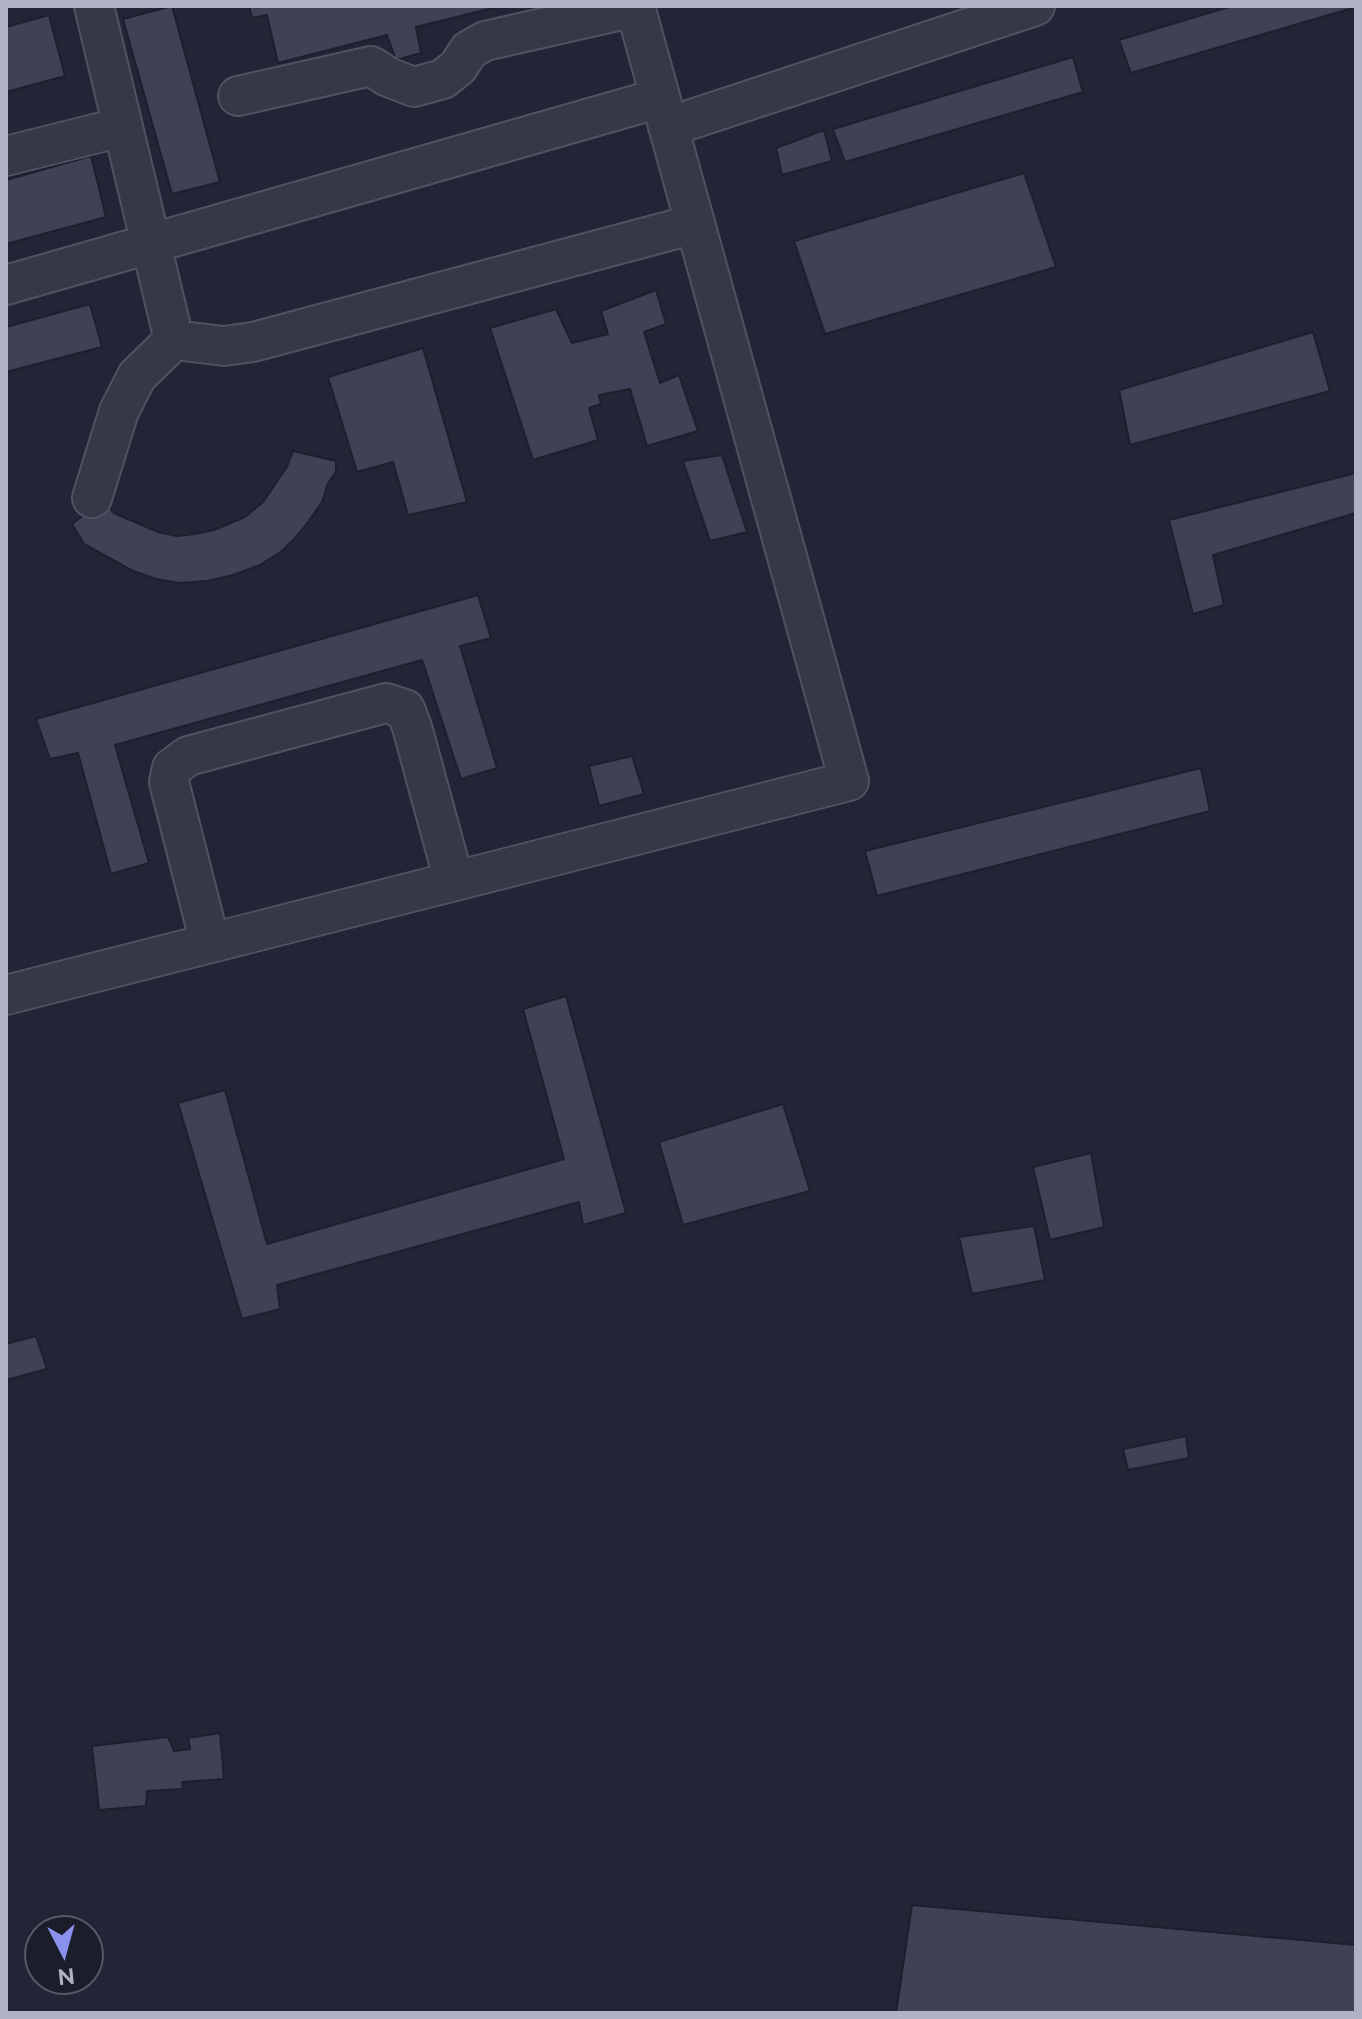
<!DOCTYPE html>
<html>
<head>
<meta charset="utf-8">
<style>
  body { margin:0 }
  #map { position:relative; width:1362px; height:2019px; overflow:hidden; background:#222536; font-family:Raleway,sans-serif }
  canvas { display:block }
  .frame { position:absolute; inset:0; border:8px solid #b0b2c3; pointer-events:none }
  .north { position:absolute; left:24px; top:1915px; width:80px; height:80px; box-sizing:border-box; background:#1b1d2b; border:2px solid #575968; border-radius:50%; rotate:174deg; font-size:22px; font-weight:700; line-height:32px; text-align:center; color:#b0b2c3 }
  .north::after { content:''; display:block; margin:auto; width:28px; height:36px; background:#8b92ee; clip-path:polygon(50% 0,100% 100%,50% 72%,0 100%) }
</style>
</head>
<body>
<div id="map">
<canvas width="1362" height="2019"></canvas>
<div class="frame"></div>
<div class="north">N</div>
</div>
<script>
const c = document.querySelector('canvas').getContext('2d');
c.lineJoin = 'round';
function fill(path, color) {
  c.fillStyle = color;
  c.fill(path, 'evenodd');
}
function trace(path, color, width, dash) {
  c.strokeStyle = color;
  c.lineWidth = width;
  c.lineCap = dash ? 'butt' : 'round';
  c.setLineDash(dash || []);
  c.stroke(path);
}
const building = new Path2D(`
  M172 6 220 182 172 194 123 19Z
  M249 6H501L416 27 421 53 396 60 387 35 278 63 267 15 252 18Z
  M1232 6H1356V7L1131 73 1119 40Z
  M49 15 65 76 6 92V27Z
  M1073 57 1083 92 845 162 833 129Z
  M824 130 832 161 782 175 776 148Z
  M91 156 106 217 6 244V180Z
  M1024 173 1056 267 825 334 794 241Z
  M656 290 666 324 644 332 660 383 679 375 698 431 647 446 630 389 599 395 601 404 589 408 598 440 533 460 490 328 556 309 572 343 608 334 601 311Z
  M90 304 102 347 6 372V327Z
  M1313 332 1330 391 1130 445 1119 390Z
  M423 348 467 502 408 515 393 462 357 472 328 377Z
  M293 451 336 461V472L328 483 322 502 308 522 296 537 282 551 260 565 233 575 207 581 179 583 156 579 131 570 84 544 72 524 103 500 114 513 158 532 177 536 195 534 214 530 245 517 263 502 287 467Z
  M722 455 747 532 710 541 683 461Z
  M1356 473V513L1213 555 1224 605 1193 614 1169 520Z
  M478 595 491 638 460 646 497 768 461 779 422 660 115 745 149 863 111 874 78 753 50 759 36 719Z
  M632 756 644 794 599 806 589 766Z
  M1201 768 1210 811 877 896 865 851Z
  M566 996 626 1213 583 1225 579 1202 277 1285 280 1309 242 1319 178 1103 225 1090 267 1244 564 1159 523 1009Z
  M783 1104 810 1191 683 1225 659 1142Z
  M1091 1153 1104 1227 1050 1240 1033 1167Z
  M1034 1226 1045 1280 972 1294 959 1237Z
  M36 1336 47 1369 6 1380V1344Z
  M1186 1436 1189 1458 1128 1470 1123 1449Z
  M220 1733 224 1779 182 1782 183 1789 147 1791 146 1806 99 1810 92 1746 168 1737 174 1751 190 1749 188 1738Z
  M912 1905 1356 1945V2013H896Z`);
fill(building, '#3f4156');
trace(building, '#1d1f2d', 2);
const minor = new Path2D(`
  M94 6 174 340
  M238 96 371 66 388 77 414 87 443 79 458 67 469 50 485 41 635 7
  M668 127 1035 6
  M6 156 122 127
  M6 285 660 98
  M174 340 224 346 253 342 695 224
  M92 498 119 411 137 376 174 340
  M210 943 169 782 172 768 188 756 386 703 405 709 412 727 454 881
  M6 995 849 781 635 6`);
trace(minor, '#505262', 42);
trace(minor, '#363747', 38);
</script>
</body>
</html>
